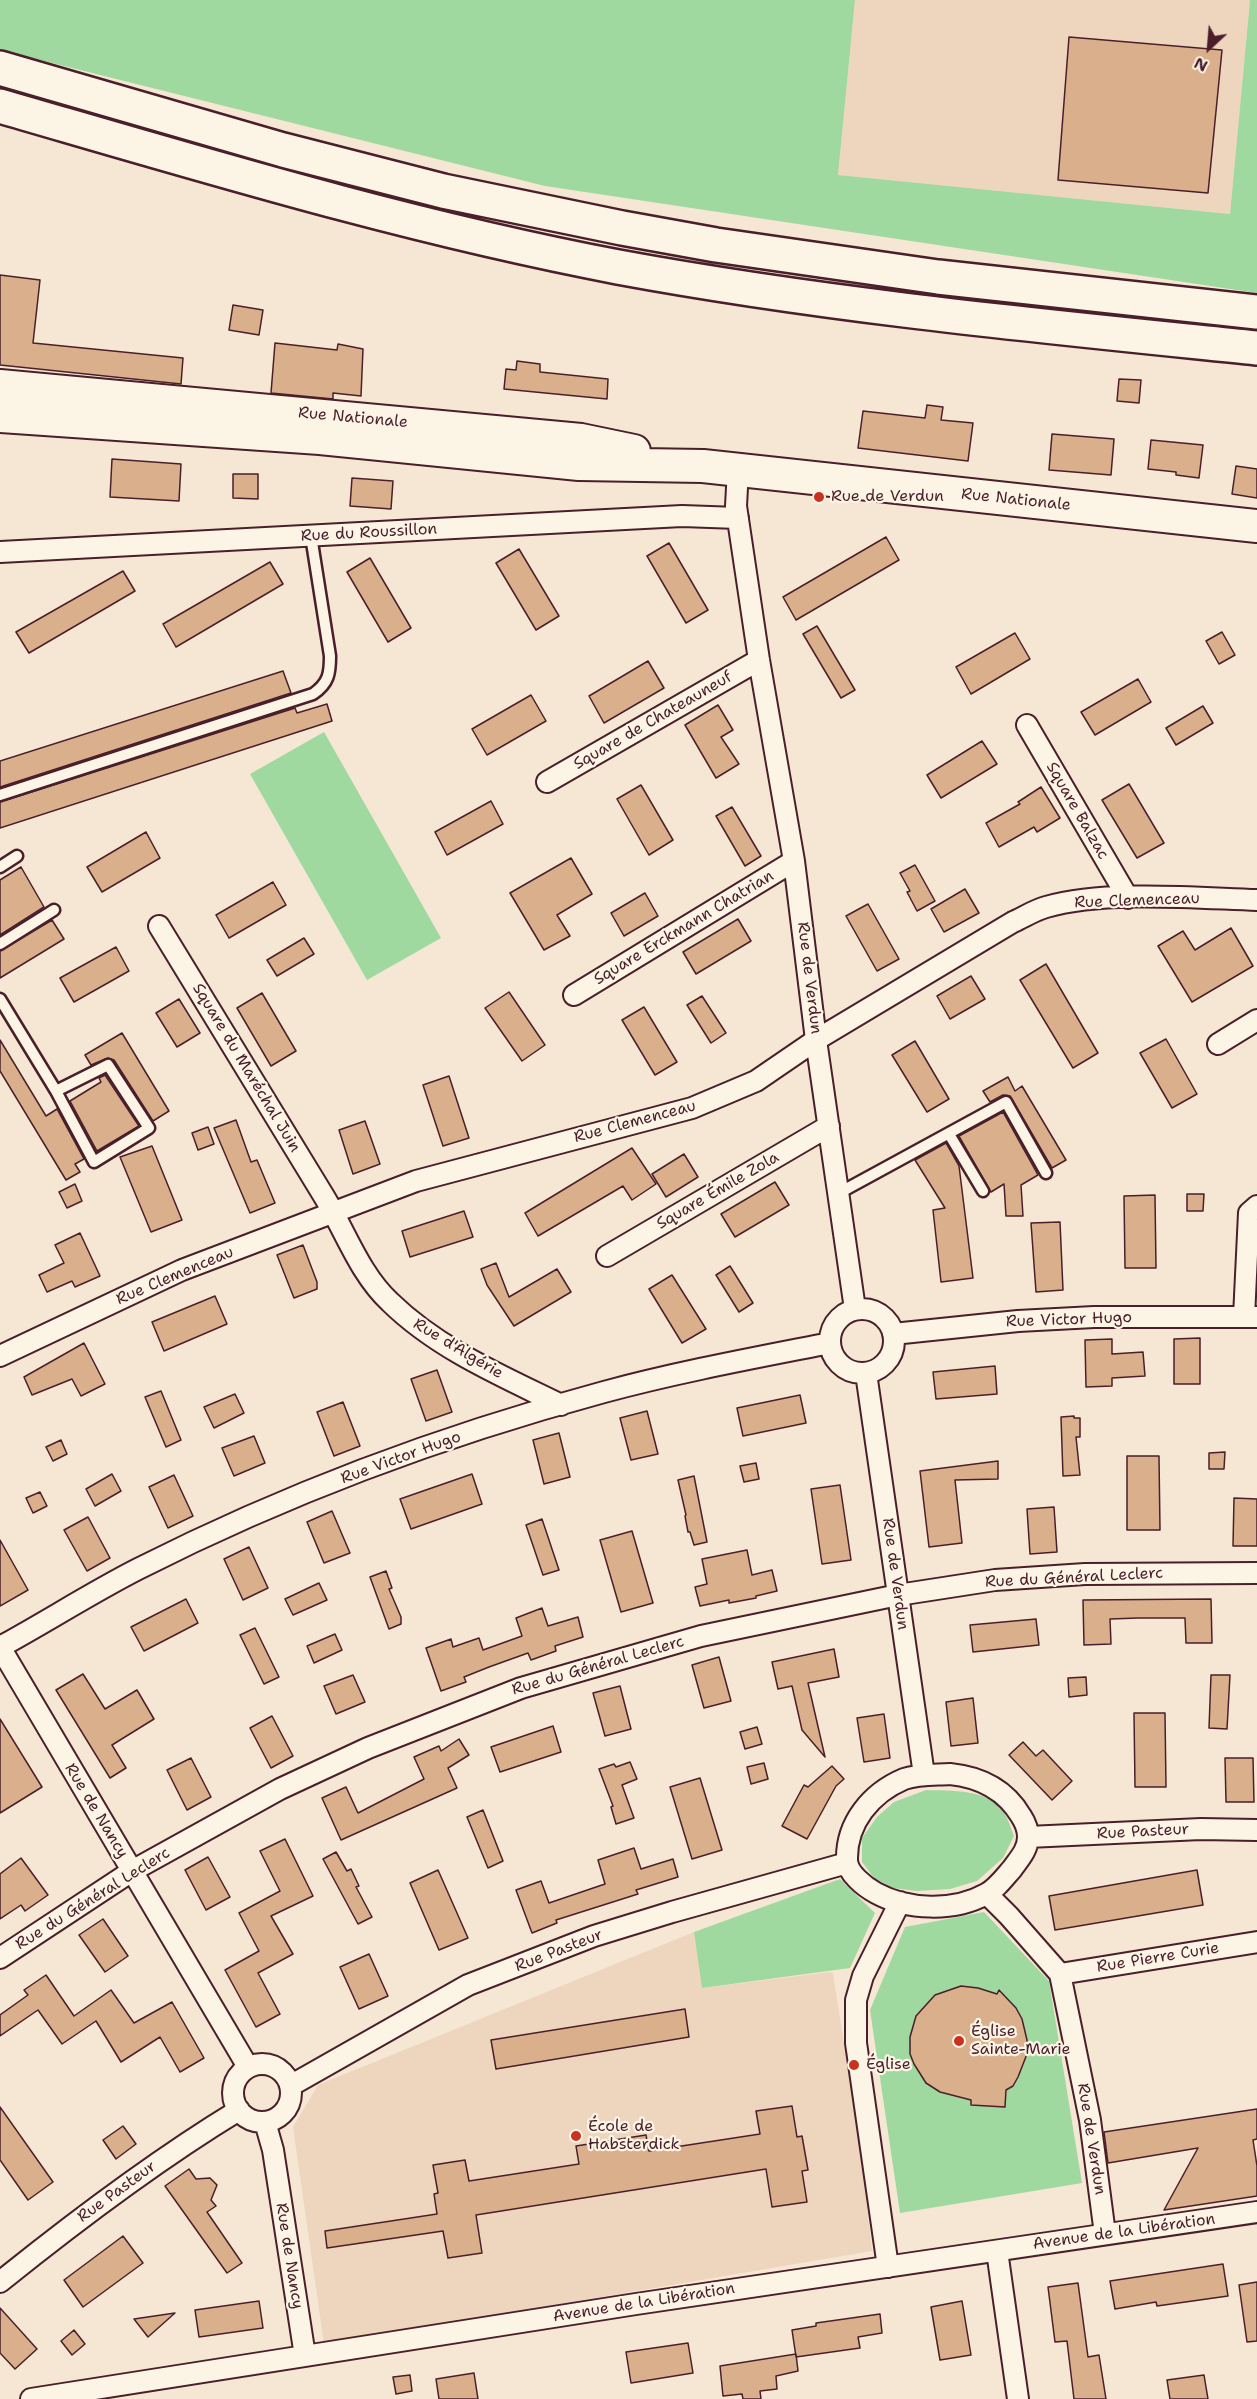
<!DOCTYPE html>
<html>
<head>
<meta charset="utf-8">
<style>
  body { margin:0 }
  #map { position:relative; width:1257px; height:2399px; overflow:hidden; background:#f5e7d3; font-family:"Shantell Sans",sans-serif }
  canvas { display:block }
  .north { position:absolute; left:1179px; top:18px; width:60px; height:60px; -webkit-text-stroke:4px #fcf5e5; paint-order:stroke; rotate:206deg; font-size:16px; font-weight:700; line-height:24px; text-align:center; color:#4a1f2b }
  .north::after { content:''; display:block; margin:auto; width:21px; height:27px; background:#4a1f2b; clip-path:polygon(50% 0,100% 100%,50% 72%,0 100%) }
</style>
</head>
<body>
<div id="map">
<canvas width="1257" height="2399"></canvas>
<div class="north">N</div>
</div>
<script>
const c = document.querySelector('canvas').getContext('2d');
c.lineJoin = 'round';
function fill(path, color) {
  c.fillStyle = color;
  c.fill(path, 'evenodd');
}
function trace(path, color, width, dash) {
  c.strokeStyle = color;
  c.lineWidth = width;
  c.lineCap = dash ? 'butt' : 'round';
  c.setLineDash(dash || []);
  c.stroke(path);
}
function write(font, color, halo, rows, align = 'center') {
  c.font = font + ' "Shantell Sans",sans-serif';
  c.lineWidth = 4.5;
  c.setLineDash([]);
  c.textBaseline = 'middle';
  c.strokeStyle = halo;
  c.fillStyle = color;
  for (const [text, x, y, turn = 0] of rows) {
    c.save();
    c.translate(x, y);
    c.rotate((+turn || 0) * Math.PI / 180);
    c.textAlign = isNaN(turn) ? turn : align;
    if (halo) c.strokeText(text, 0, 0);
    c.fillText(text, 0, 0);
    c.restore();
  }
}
fill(new Path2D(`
  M855 0H1250L1230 214 838 175Z
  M694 1932 703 1988 830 1972 833 1974 860 2144 872 2251 324 2344 293 2127 318 2085Z`), '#edd6bd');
fill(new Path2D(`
  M0 0H855L838 175 1230 214 1250 0H1257V293L545 186 0 50Z
  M324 732 441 938 367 980 250 774Z
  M926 1790C951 1791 990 1788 1005 1814 1009 1821 1011 1829 1014 1836L1003 1858 977 1881 950 1889 917 1891 893 1888 874 1878 862 1862V1838L877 1817 894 1802Z
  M840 1879 875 1913 850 1968 702 1988 694 1932Z
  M984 1912 1049 1981 1082 2183 900 2213 870 2010 905 1927Z`), '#9fd99f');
const building = new Path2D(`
  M1069 37 1222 50 1208 193 1058 180Z
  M0 275 40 280 33 343 183 358 181 384 0 365Z
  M233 305 263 310 259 335 229 330Z
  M275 343 337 350 338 344 363 349 361 396 333 393V399L271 393Z
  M517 361 540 364V372L608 379 607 399 504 389 506 369 516 370Z
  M1119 379 1141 380 1139 403 1117 401Z
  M927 405 943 407 941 420 973 423 968 461 858 448 863 411 925 418Z
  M1052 434 1114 439 1111 475 1049 470Z
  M1151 440 1203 445 1199 478 1176 475V472L1148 469Z
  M112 459 181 464 179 501 110 497Z
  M1236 466 1257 469V498L1232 494Z
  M233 474H258V499L233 498Z
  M352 478 393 481 391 509 350 506Z
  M886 537 899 560 796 620 783 597Z
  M669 543 708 610 686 623 647 556Z
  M519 549 559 616 536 630 496 563Z
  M370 558 411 628 388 642 347 572Z
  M270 562 283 584 176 647 163 624Z
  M123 571 135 591 29 653 16 632Z
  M817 626 855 690 841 698 803 634Z
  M1222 632 1235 655 1219 664 1206 641Z
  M1015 633 1030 659 971 694 956 667Z
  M648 661 664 688 604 723 589 696Z
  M283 671 291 693 0 787V761Z
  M1138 679 1151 702 1095 735 1081 712Z
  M531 695 546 721 487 755 472 729Z
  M327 704 332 721 0 828V802L295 708 297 713Z
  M718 705 733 730 721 737 739 764 716 778 685 725Z
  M1203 706 1213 723 1176 745 1166 728Z
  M982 741 997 764 941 798 927 775Z
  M1129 784 1164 843 1137 858 1102 800Z
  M641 785 673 840 649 855 617 799Z
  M1041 787 1060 818 1037 832 1034 827 999 847 986 823 1020 804 1018 802Z
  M491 801 503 824 447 855 435 832Z
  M732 807 761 856 745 866 716 816Z
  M146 832 160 858 102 892 87 867Z
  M571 858 592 894 557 915 570 936 544 950 510 893Z
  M915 865 935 901 917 911 907 892 910 891 900 873Z
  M21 867 44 907 0 935V880Z
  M273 882 286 905 229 938 216 915Z
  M965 889 979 913 944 932 931 909Z
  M645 893 658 916 624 936 611 913Z
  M868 904 899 959 877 971 846 916Z
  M738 919 751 941 696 974 683 952Z
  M52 920 64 939 0 978V951Z
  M1231 928 1253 966 1192 1002 1158 946 1183 931 1195 950Z
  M304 938 314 954 277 976 267 960Z
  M116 947 129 971 74 1002 60 978Z
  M1046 964 1098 1053 1073 1068 1020 980Z
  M971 976 985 999 950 1019 937 996Z
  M509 992 545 1045 522 1061 485 1008Z
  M262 993 296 1051 271 1066 237 1008Z
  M702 996 726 1033 711 1043 687 1005Z
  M179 999 200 1033 177 1047 156 1013Z
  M644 1007 677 1062 655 1075 622 1020Z
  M122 1033 169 1111 153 1121 114 1060 108 1058 91 1065 85 1055Z
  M1166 1039 1197 1094 1172 1108 1140 1053Z
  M0 1040 46 1116 57 1109 84 1159 75 1164 80 1172 66 1180 0 1071Z
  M915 1041 949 1099 927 1112 892 1055Z
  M105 1075 139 1126 97 1151 70 1101 101 1082 99 1078Z
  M449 1076 469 1138 443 1146 423 1085Z
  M1008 1077 1015 1091 1022 1086 1066 1160 1052 1168 1010 1096 1003 1095 990 1102 983 1091Z
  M1003 1112 1038 1175 1021 1185 1023 1216H1006L1004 1184 991 1192 959 1136Z
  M236 1120 251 1162 257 1160 275 1203 250 1213 214 1128Z
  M365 1121 380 1164 353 1174 339 1130Z
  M208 1127 214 1144 198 1150 192 1133Z
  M946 1143 959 1166 973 1278 941 1282 933 1210 945 1208 915 1160Z
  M152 1146 182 1220 151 1232 120 1157Z
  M632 1148 656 1184 632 1200 623 1186 538 1236 525 1213Z
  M684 1154 698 1177 666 1197 652 1174Z
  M775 1182 789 1205 735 1237 721 1214Z
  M75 1184 82 1201 67 1208 59 1192Z
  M1187 1194H1204L1203 1211H1187Z
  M1155 1195 1156 1268H1125L1124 1196Z
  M464 1211 473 1237 410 1257 402 1231Z
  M1060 1222 1063 1290 1036 1292 1031 1223Z
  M80 1233 100 1276 75 1287 72 1281 47 1292 39 1275 64 1263 55 1245Z
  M303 1245 317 1282V1289L294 1298 277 1255Z
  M496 1263 509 1297 557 1269 571 1292 514 1326 487 1285 481 1269Z
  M730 1266 753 1303 739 1312 716 1275Z
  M672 1275 706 1329 682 1343 649 1289Z
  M215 1296 227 1324 164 1351 152 1322Z
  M1200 1338V1384H1174V1339Z
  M1112 1339V1354L1143 1352 1145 1376 1112 1378V1386L1086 1387 1085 1340Z
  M84 1343 105 1384 81 1396 72 1379 32 1395 24 1377Z
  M995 1366 997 1394 936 1399 933 1372Z
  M437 1370 452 1412 426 1421 411 1379Z
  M161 1391 181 1440 166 1447 145 1397Z
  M235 1394 244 1413 214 1428 204 1407Z
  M800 1395 806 1423 743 1436 737 1408Z
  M343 1402 360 1446 334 1456 317 1412Z
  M647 1411 658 1454 631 1460 620 1418Z
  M1074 1416V1418H1080V1437H1076L1080 1475 1063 1476 1061 1417Z
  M559 1433 570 1477 544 1484 533 1440Z
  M254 1436 265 1463 234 1476 222 1448Z
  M61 1440 67 1454 53 1461 46 1447Z
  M1225 1452 1224 1469H1209V1453Z
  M1127 1456H1159L1160 1530H1127Z
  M998 1461V1479L955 1480 962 1543 929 1547 920 1471Z
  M756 1463 759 1479 744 1482 740 1466Z
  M112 1474 121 1491 95 1506 86 1489Z
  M472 1474 482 1504 411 1529 400 1499Z
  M174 1475 193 1516 168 1528 149 1487Z
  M694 1476 707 1542 694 1545 690 1532H688L685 1516 686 1515 678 1480Z
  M840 1485 851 1560 822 1564 811 1489Z
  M40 1492 47 1506 33 1513 26 1498Z
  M1234 1498 1257 1499V1546H1233Z
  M1054 1507 1057 1552 1030 1554 1027 1509Z
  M332 1511 350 1553 324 1563 307 1522Z
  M88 1517 110 1558 87 1571 64 1530Z
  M542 1519 559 1570 543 1575 526 1525Z
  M632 1531 653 1603 621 1612 600 1540Z
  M0 1540 28 1590 0 1606Z
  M249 1547 268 1588 243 1600 224 1559Z
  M747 1550 752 1575 772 1570 777 1591 756 1596V1598L729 1603V1600L700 1606 695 1587 707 1584 702 1559Z
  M386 1571 392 1588 389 1589 401 1617V1624L389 1629 370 1577Z
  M319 1583 327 1600 293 1615 285 1599Z
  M186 1599 198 1623 144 1651 131 1627Z
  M1211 1599 1212 1643H1186L1185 1618H1138L1110 1619 1111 1644 1084 1645 1083 1600Z
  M542 1608 548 1626 578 1617 583 1637 555 1646 556 1651 531 1660 528 1653 489 1667 464 1677 466 1682 441 1691 426 1648 451 1639 453 1647 479 1638 483 1650 522 1636 516 1618Z
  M1036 1619 1039 1645 973 1652 970 1625Z
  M255 1628 279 1677 264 1684 240 1635Z
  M335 1634 342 1650 314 1663 307 1646Z
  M834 1649 839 1677 808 1683 825 1757 802 1730 792 1686 778 1689 772 1662Z
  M719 1657 731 1701 704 1708 692 1665Z
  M83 1674 105 1709 137 1690 154 1719 112 1745 126 1768 110 1778 56 1690Z
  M353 1675 365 1702 336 1714 324 1686Z
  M1211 1675H1230L1227 1729 1209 1728Z
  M1086 1677 1087 1695 1069 1697 1068 1678Z
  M620 1686 631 1729 605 1736 593 1693Z
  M973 1698 978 1743 951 1746 946 1702Z
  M1134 1713H1165L1166 1787H1135Z
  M884 1714 890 1758 864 1762 857 1718Z
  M272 1716 293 1756 271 1768 250 1728Z
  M0 1719 42 1787 0 1813Z
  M553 1726 561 1752 500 1772 491 1747Z
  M757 1727 762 1744 745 1749 740 1732Z
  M459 1739 469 1755 448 1768 457 1788 341 1840 322 1798 346 1787 358 1813 424 1779 414 1757 439 1746 441 1751Z
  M1023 1742 1036 1756 1043 1750 1072 1781 1052 1800 1009 1755Z
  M191 1758 211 1797 187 1810 167 1770Z
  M1225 1758H1253L1254 1802H1226Z
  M630 1762 637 1779 622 1785 634 1818 616 1824 611 1807 613 1806 599 1769 614 1764 616 1767Z
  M764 1763 768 1779 751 1784 747 1767Z
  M832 1766 844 1779 836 1786 807 1839 782 1826 804 1785 808 1787Z
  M700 1778 722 1850 692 1859 670 1787Z
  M483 1810 503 1861 488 1868 467 1817Z
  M285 1839 313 1896 271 1916 293 1954 258 1973 280 2014 256 2027 225 1970 259 1951 239 1913 280 1891 260 1851Z
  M634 1848 641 1869 673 1859 678 1877 636 1890 638 1894 556 1920 557 1923 532 1933 516 1890 541 1881 549 1903 605 1884 598 1860Z
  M336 1852 347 1871 351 1869 359 1886 356 1887 372 1917 358 1924 323 1859Z
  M208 1857 230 1897 206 1910 185 1870Z
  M21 1858 48 1895 25 1911 21 1905 0 1919V1874Z
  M438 1870 468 1938 439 1950 410 1883Z
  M1197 1870 1203 1905 1055 1930 1049 1896Z
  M103 1919 128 1956 105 1972 79 1935Z
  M369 1954 388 1996 359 2009 340 1967Z
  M46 1975 74 2016 111 1990 134 2023 172 2002 204 2058 180 2072 160 2037 121 2062 96 2021 62 2044 38 2010 0 2036V2015L28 1995 24 1990Z
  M961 1986 978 1988 997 1994 999 1990 1016 2008 1022 2019 1027 2040V2054L1018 2077 1013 2086 1006 2090 1005 2107 971 2105V2100L940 2092 926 2083 914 2064 910 2054V2037L916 2016 935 1995Z
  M685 2009 689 2037 496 2069 491 2040Z
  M792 2106 797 2137 802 2136 808 2170 802 2171 807 2202 772 2207 766 2169 476 2215 482 2253 448 2258 443 2231 327 2248 325 2231 437 2214 434 2194 438 2193 433 2165 465 2160 469 2181 579 2164 576 2146 646 2135 649 2151 760 2134 756 2111Z
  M0 2107 53 2182 28 2200 0 2160Z
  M1257 2109V2139L1253 2140 1257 2166V2196L1164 2210 1198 2148 1108 2163 1104 2132Z
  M123 2126 136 2144 116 2159 103 2140Z
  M189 2169 196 2179 210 2178 217 2185 211 2200 216 2206 207 2212 242 2263 227 2273 165 2186Z
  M123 2236 143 2263 83 2307 64 2280Z
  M1223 2264 1228 2296 1157 2306 1156 2302 1115 2309 1110 2281Z
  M1257 2282V2341L1247 2342 1239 2285Z
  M1078 2283 1088 2357 1099 2355 1106 2399H1074L1067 2341 1055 2342 1048 2287Z
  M259 2301 263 2328 199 2337 195 2310Z
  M962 2301 971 2355 940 2360 931 2307Z
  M0 2308 37 2349 15 2369 0 2353Z
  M175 2313 148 2337 134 2319Z
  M880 2314 882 2333 858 2337 860 2348 796 2357 792 2330 816 2326V2323Z
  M74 2330 85 2344 72 2355 61 2341Z
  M688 2343 693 2373 631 2383 626 2352Z
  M796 2354 798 2371 776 2376 777 2389 760 2391 761 2399H743L742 2394 723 2396 720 2366Z
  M474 2373 478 2399H439L436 2379Z
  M410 2375 412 2391 396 2394 393 2377Z
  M1204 2375 1208 2399H1170L1167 2380Z`);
fill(building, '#daaf8b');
trace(building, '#4a1f2b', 1.5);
const service = new Path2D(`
  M0 795 313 694C329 683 330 673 330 656L311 536
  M0 867 17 856
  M0 944 54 910
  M0 999 56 1091 108 1065 149 1128 94 1162 56 1091
  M949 1134 983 1191
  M839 1193 1006 1102 1046 1173`);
const minor = new Path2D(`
  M738 469 736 506 759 660 794 861 816 1040 855 1309
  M0 552 682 516 738 518
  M1027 725 1128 898
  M547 782 759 660
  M159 926C214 1017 270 1107 325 1198 346 1233 360 1274 390 1302 438 1349 502 1376 561 1405
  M574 995 794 861
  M1218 1044 1257 1020
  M607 1256 829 1126
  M830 1341a32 32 0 1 1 64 0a32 32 0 1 1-64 0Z
  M1244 1317 1249 1213 1257 1206
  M893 1334 1018 1321 1094 1317H1257
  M0 1356 182 1270 416 1181 692 1108 756 1081 816 1040 1013 922C1024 917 1035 910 1046 907 1106 890 1195 898 1257 900
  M866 1373 924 1775
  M0 1647C46 1622 91 1593 138 1569 286 1494 444 1435 604 1392 678 1372 754 1358 830 1343
  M0 1647 248 2067
  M950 1774C980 1777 1005 1789 1021 1816 1025 1822 1028 1829 1028 1837 1028 1850 1019 1859 1012 1869 1004 1878 996 1889 986 1894 954 1912 907 1910 876 1893 865 1887 847 1873 847 1860 846 1823 871 1793 904 1779 918 1774 935 1775 950 1774Z
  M1028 1837 1201 1829 1257 1830
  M987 1894 1009 1916 1060 1974 1090 2120 1105 2234
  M0 1958 132 1871 280 1789 368 1748 521 1688 701 1636 898 1595 995 1580 1085 1574 1257 1573
  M1060 1974 1257 1942
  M233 2093a29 29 0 1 1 58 0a29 29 0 1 1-58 0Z
  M290 2086 468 1985 594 1936 672 1912 847 1863
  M265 2122 273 2150 305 2356
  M997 2251 1018 2399
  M888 2267 856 2043V2000L863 1976 900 1902
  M0 2282C77 2220 155 2161 239 2110
  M31 2399 636 2304 1257 2212`);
const primary = new Path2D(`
  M0 386 581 440 634 451
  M0 416 320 438 579 464 703 466 1257 526`);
const motorway = new Path2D(`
  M0 68 283 150 443 191 622 228 716 245 938 277 1257 312
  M0 106C204 165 408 227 618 267 829 306 1043 326 1257 348`);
trace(service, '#4a1f2b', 15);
trace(minor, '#4a1f2b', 24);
trace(primary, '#4a1f2b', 36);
trace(motorway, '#4a1f2b', 38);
trace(service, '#fcf5e5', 10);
trace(minor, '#fcf5e5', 20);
trace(primary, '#fcf5e5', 32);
trace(motorway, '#fcf5e5', 33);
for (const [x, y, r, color] of [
  [819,497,6,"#c8321e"],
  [959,2041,6,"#c8321e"],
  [854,2065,6,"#c8321e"],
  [576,2136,6,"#c8321e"]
]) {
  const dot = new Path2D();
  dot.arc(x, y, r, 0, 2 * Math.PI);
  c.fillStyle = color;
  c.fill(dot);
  trace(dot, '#fcf5e5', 2);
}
write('16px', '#4a1f2b', '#fcf5e5', [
  ["Rue Nationale",353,418,5],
  ["Rue Nationale",1016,500,6],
  ["Rue du Roussillon",369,533,-3],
  ["Square de Chateauneuf",653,721,-30],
  ["Square Balzac",1077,811,60],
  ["Rue Clemenceau",1137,901,-2],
  ["Square Erckmann Chatrian",684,928,-31],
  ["Rue de Verdun",809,978,83],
  ["Square du Maréchal Juin",246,1068,59],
  ["Rue Clemenceau",635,1122,-15],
  ["Square Émile Zola",718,1191,-30],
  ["Rue Clemenceau",175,1276,-23],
  ["Rue Victor Hugo",1069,1320,-2],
  ["Rue d'Algérie",458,1349,31],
  ["Rue Victor Hugo",401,1458,-20],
  ["Rue de Verdun",895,1574,82],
  ["Rue du Général Leclerc",1074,1578,-3],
  ["Rue du Général Leclerc",598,1666,-16],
  ["Rue de Nancy",96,1811,59],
  ["Rue Pasteur",1143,1832,-3],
  ["Rue du Général Leclerc",93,1899,-32],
  ["Rue Pasteur",559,1951,-21],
  ["Rue Pierre Curie",1158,1958,-9],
  ["Rue de Verdun",1091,2139,81],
  ["Rue Pasteur",117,2192,-36],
  ["Avenue de la Libération",1124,2232,-8],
  ["Rue de Nancy",289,2256,81],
  ["Avenue de la Libération",644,2303,-9]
]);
write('16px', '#4a1f2b', '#fcf5e5', [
  ["Rue de Verdun",831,497],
  ["Église",971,2032],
  ["Sainte-Marie",971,2050],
  ["Église",866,2065],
  ["École de",588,2127],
  ["Habsterdick",588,2145]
], 'left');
</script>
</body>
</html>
